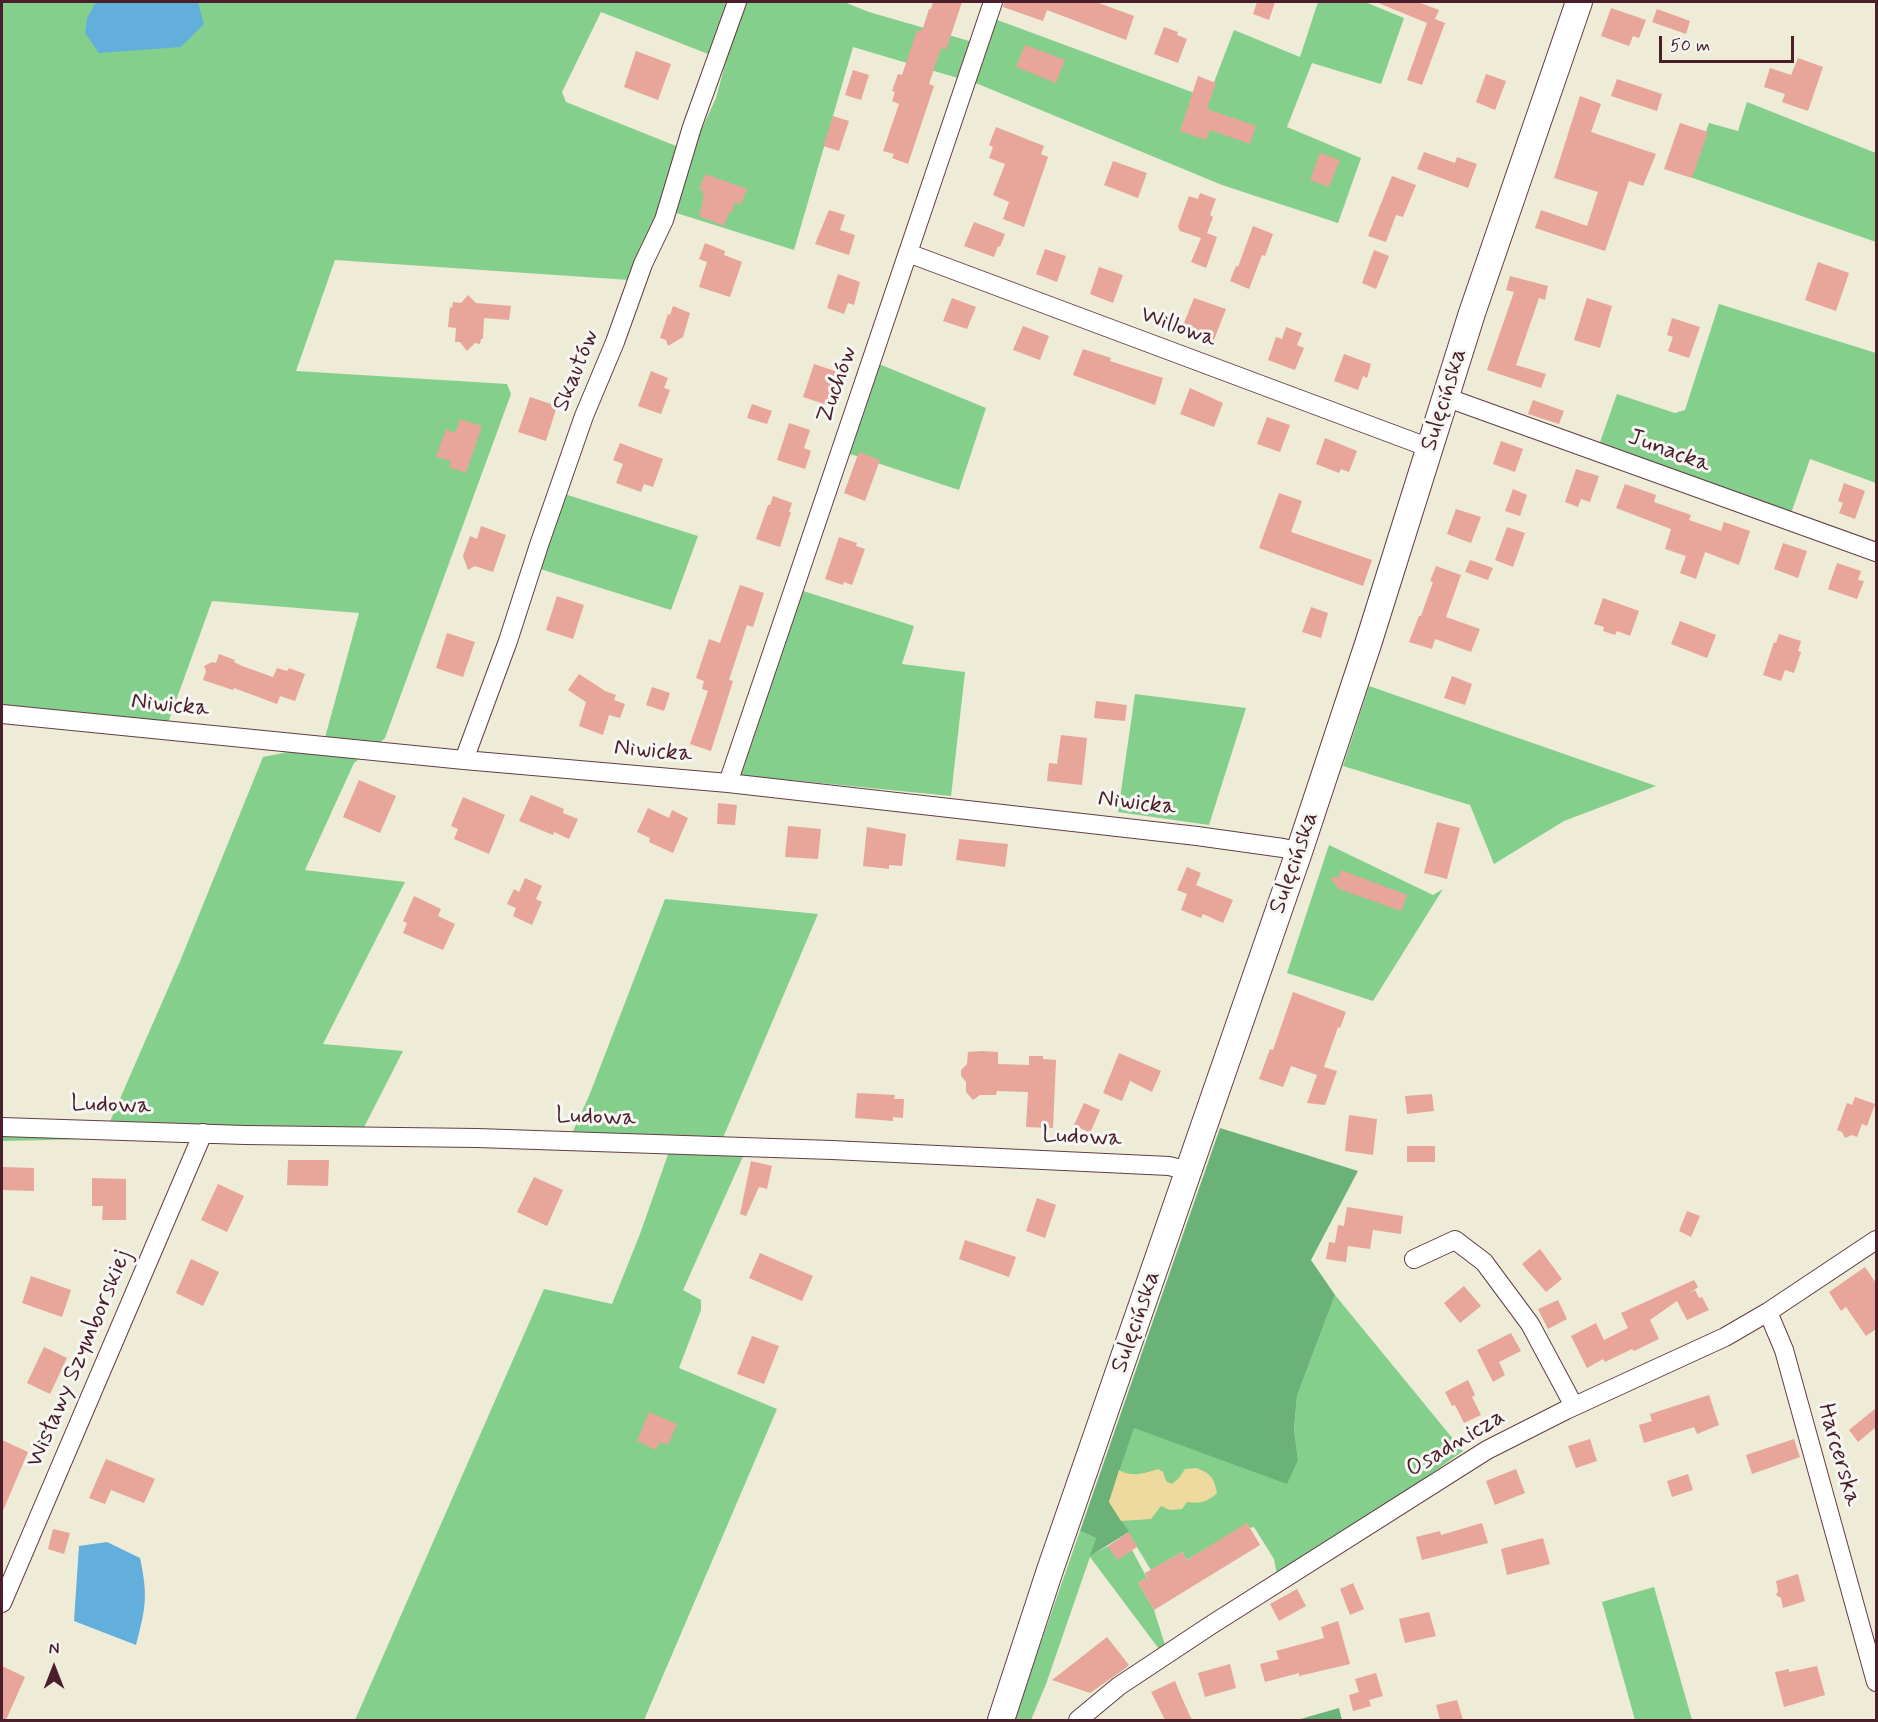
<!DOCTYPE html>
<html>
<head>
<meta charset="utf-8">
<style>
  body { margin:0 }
  #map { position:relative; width:1878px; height:1722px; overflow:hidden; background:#eeebd7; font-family:Mynerve,sans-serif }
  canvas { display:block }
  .frame { position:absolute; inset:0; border:3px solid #4a1f2b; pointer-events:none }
  .north { position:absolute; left:24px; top:1638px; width:60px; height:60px; -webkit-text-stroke:4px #f6f6f2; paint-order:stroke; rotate:0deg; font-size:16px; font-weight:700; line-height:24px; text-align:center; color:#4a1f2b }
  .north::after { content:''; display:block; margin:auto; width:21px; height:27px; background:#4a1f2b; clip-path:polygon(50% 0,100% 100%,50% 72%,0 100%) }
  .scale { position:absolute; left:1659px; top:36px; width:135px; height:27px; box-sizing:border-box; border:3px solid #4a1f2b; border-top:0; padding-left:8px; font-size:18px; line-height:21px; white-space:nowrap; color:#4a1f2b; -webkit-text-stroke:4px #f6f6f2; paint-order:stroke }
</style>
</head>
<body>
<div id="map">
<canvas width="1878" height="1722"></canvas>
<div class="frame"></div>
<div class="north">N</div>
<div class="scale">50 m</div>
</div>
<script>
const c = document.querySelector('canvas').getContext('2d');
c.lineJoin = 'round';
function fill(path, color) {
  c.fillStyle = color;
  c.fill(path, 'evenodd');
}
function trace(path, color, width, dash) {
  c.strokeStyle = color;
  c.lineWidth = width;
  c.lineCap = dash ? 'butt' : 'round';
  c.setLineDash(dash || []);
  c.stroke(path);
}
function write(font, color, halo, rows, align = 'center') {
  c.font = font + ' Mynerve,sans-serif';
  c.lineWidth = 6;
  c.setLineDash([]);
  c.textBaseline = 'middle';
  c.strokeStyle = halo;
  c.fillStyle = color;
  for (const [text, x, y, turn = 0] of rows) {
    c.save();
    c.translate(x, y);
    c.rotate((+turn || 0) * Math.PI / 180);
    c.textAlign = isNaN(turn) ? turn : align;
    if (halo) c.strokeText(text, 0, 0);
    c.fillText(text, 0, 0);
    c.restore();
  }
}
fill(new Path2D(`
  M2 2H844L869 12 976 43 992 18 1208 98 1234 30 1300 57 1318 2H1365L1404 18 1381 84 1312 63 1287 127 1361 158 1338 223 1222 185 978 84 853 47 794 250 670 211 644 281 335 260 296 371 507 384 511 394 385 738 354 763 305 870 405 882 323 1044 403 1051 359 1137H189L2 1141V1130L105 1133 181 959 263 757 323 745 359 613 212 601 165 731 2 717ZM601 12 726 61 716 98 691 152 566 102 562 92Z
  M1747 102 1876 153V242L1690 177 1709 123 1738 131Z
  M1719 304 1876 353V483L1810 459 1789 519 1599 445 1617 394 1675 413 1685 410Z
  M879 364 986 408 959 490 841 451Z
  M558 492 698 536 671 610 537 568Z
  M800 590 914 626 902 664 965 672 951 796 739 775Z
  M1369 686 1656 786 1564 821 1494 864 1470 805 1343 766Z
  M1135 694 1246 708 1209 825 1118 812Z
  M1329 845 1433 895 1443 889 1373 1001 1287 973Z
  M665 899 818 914 722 1140 745 1152 683 1290 701 1300V1310L679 1368 777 1409 644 1720H355L544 1289 612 1304 640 1234 671 1146 568 1142 589 1096Z
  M1335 1295 1463 1451 1373 1515 1277 1575 1274 1559 1254 1527 1250 1528 1247 1524 1187 1560 1182 1552 1151 1570 1109 1502 1134 1427 1298 1460 1294 1429 1297 1396Z
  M1080 1531 1096 1538 1091 1555 1108 1546 1117 1559 1132 1550 1147 1578 1138 1583 1154 1610 1165 1645 1159 1649 1090 1557 1046 1684 1031 1720H1014Z
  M1654 1587 1692 1720H1635L1602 1602Z`), '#84cf8c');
fill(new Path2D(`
  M1220 1128 1358 1171 1311 1260 1335 1295 1297 1396 1294 1429 1298 1460 1287 1484 1134 1428 1109 1502 1129 1532 1090 1556 1096 1538 1080 1531Z
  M1339 1708 1342 1720H1297Z`), '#6bb278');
fill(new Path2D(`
  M1196 1468C1211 1473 1214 1478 1217 1493 1208 1502 1199 1504 1187 1502L1182 1509 1170 1510 1161 1506 1151 1519 1121 1521 1109 1502 1119 1470C1131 1478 1146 1473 1158 1469L1163 1472 1166 1481 1172 1484 1179 1478 1185 1469Z`), '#eeda9e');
fill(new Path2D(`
  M96 2H198L204 24 181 47 99 53 85 33 87 18Z
  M107 1542 140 1558C148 1596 146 1607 136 1645L74 1621 79 1546Z`), '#63afdc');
fill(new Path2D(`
  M933 2H962L946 50 941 48 929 84 934 86 908 164 892 158 894 154 883 151 899 104 892 101 895 92 892 91 898 74 902 75 917 30 922 31 929 9H931Z
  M1004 2H1096L1134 16 1126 40 1047 10 1043 21 1003 7Z
  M1257 2H1275L1269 20 1253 14Z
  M1376 2H1418L1439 10 1435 19 1445 23 1422 85 1407 80 1427 23Z
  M1611 8 1646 20 1639 38 1633 36 1629 46 1601 36Z
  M1657 9 1690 21 1686 34 1652 22Z
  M1164 27 1178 32 1177 35 1187 39 1178 63 1154 54Z
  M1025 45 1065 60 1056 83 1016 67Z
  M636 51 671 64 658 100 624 87Z
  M1798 58 1823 67 1808 111 1782 102 1785 94 1764 87 1770 68 1791 75Z
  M853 70 869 75 861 100 845 95Z
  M1486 74 1506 81 1495 110 1476 102Z
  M1198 76 1216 83 1207 109 1256 126 1250 144 1210 130 1206 140 1180 131Z
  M1617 79 1662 94 1657 111 1611 96Z
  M1580 96 1601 104 1591 132 1656 154 1643 186 1629 181 1605 251 1535 228 1541 210 1587 226 1598 192 1554 178Z
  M833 116 849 121 839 151 823 146Z
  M1680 123 1708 132 1692 178 1664 169Z
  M996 127 1044 146 1041 154 1048 157 1024 227 1003 219 1009 202 993 195 1005 164 989 158 993 147 989 145Z
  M1424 152 1455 163 1457 157 1477 164 1468 188 1417 169Z
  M1320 153 1340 160 1329 187 1310 180Z
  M1113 161 1147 173 1138 198 1104 185Z
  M705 174 747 189 741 205 735 202 732 213 729 212 724 226 699 216 704 196 702 195 704 191 699 190Z
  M1392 176 1416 185 1403 217 1396 215 1386 242 1368 236Z
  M1200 193 1216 199 1210 215 1213 217 1207 233 1217 237 1206 268 1191 262 1201 238 1180 231 1178 226 1189 196 1198 199Z
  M829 210 845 215 840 230 855 235 849 255 815 244Z
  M974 222 1005 234 1000 247 998 246 994 257 964 246Z
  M1253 226 1273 234 1265 256 1262 255 1249 289 1230 281 1236 266 1238 267Z
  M705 243 725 251 724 255 742 262 730 297 699 287 707 262 699 259Z
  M1045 249 1066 256 1057 282 1036 274Z
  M1374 250 1389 256 1376 289 1362 283Z
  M1818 262 1849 273 1836 311 1805 300Z
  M1099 267 1123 275 1113 303 1090 294Z
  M838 274 860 282 854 305 848 303 844 314 827 308Z
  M1510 276 1548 286 1545 300 1539 298 1516 365 1546 374 1541 388 1487 370 1514 292 1506 290Z
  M468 295 476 303 511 306 509 320 484 318 483 339H481L480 344 475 343 467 351 460 342H455L456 328 448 327 450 307 452 308 453 302 461 303Z
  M952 298 976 307 967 329 943 321Z
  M1194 298 1226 309 1214 340 1182 328Z
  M1587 298 1612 306 1600 348 1574 340Z
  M673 306 690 313 683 337 668 346 666 340 660 338 668 314 670 315Z
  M1672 318 1700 327 1689 358 1668 351 1673 337 1667 335Z
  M1023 326 1049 336 1040 360 1013 350Z
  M1286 327 1302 333 1297 345 1304 348 1295 370 1268 360 1276 337 1282 339Z
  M1083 349 1111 358 1110 361 1163 378 1155 405 1073 375Z
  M1344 354 1371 364 1367 378 1363 376 1358 390 1334 381Z
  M814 364 838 372 827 405 803 397Z
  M651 371 668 378 664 388 670 390 661 414 638 406Z
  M1190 388 1223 403 1214 427 1180 414Z
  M530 397 557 406 546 441 518 432Z
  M1533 400 1564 411 1559 424 1528 414Z
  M752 404 772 411 767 424 747 418Z
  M1267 417 1290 425 1280 452 1257 444Z
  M460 419 482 426 466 473 449 467 451 461 436 457 446 429 455 433Z
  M789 423 810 430 804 448 811 451 805 469 777 460Z
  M1325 438 1357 451 1349 472 1341 469 1339 473 1316 464Z
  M1501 441 1523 449 1515 472 1493 464Z
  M620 443 663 459 653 487 644 484 641 492 616 483 623 464 613 460Z
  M859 452 880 460 865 501 844 493Z
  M1576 469 1599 476 1590 502 1581 499 1578 507 1565 502Z
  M1844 483 1865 491 1855 519 1839 513 1843 503 1838 501Z
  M1625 484 1656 495 1654 502 1691 515 1689 520 1721 531 1724 522 1750 531 1739 565 1705 552 1696 579 1680 573 1686 556 1665 549 1671 529 1616 508Z
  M1513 489 1527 495 1520 516 1505 511Z
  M1279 493 1302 501 1291 532 1372 560 1363 586 1259 548Z
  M773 496 792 503 789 512H791L780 547 756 539 768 505H770Z
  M1456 509 1481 517 1471 543 1447 534Z
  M481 526 506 535 493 572 475 566 468 570 463 556 470 536 477 539Z
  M1507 527 1525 533 1513 567 1495 560Z
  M839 537 857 543 856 546 865 549 852 585 844 582 843 585 825 579Z
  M1783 543 1807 551 1798 578 1774 569Z
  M1470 560 1493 568 1488 580 1465 572Z
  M1837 563 1861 571 1858 580 1864 581 1857 599 1828 589Z
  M1436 566 1461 575 1446 617 1480 629 1471 652 1435 639 1432 649 1409 642 1419 616H1421L1433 582 1430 581Z
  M740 585 764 593 753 627 747 625 729 680 733 681 711 751 690 744 708 691 702 689 704 681 696 678 709 639 720 643Z
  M557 596 584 605 573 639 546 630Z
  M1603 598 1639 611 1630 636 1617 631 1615 635 1603 631 1604 627 1594 624Z
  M1311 607 1328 613 1321 638 1302 632Z
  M1680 621 1716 635 1707 658 1671 644Z
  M447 633 475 642 463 677 436 668Z
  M1779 634 1801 641 1798 651 1801 652 1794 673 1785 670 1781 681 1763 675 1774 642 1776 643Z
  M219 654 235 660 234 662 242 666 273 677 277 668 287 671 289 668 305 674 295 701 280 696 277 704 234 688 233 690 203 680 206 671 204 666 212 662 216 663Z
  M579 674 605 691 616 695 614 700 625 704 620 718 609 715 603 735 579 726 586 702 568 690Z
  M1452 676 1472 684 1465 705 1444 698Z
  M652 687 670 693 664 711 646 705Z
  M1096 701 1127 705 1125 721 1094 718Z
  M1061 735 1087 738 1082 785 1047 781 1049 763 1057 764Z
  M359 780 396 796 380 833 343 817Z
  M531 795 564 809 563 813 578 819 569 839 554 832 553 835 519 821Z
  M463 797 505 815 489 854 454 839 458 829 451 826Z
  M718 803 737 805 735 825 717 824Z
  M648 808 669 818 672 810 688 818 673 853 649 842 650 838 637 832Z
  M1437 822 1460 828 1447 879 1424 873Z
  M788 826 821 829 818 859 785 857Z
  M867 827 906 834 902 866 889 865V869L863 866Z
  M959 839 1008 844 1005 867 956 860Z
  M1187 867 1201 873 1196 885 1233 900 1223 923 1203 914 1201 918 1181 910 1187 894 1177 890Z
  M1341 870 1407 895 1401 911 1339 889 1330 878 1339 877Z
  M525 878 542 886 536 899 542 902 532 925 513 916 516 908 507 904 514 889 519 892Z
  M414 896 441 909 438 916 455 924 443 950 403 933 407 923 403 921Z
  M1293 992 1346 1012 1340 1028 1338 1027 1324 1067 1337 1071 1325 1105 1307 1103 1317 1075 1291 1066 1283 1087 1259 1079 1270 1049 1273 1050Z
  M982 1051 998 1052V1064L1029 1065V1056H1043V1059L1056 1060 1053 1128 1026 1127 1028 1092 997 1091 996 1095H980L973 1100 966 1092V1082L961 1076V1070L967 1064 968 1052Z
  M1119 1053 1161 1071 1152 1092 1130 1081 1122 1101 1103 1093Z
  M857 1093 895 1095 894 1099H904L903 1118 893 1117V1121L855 1118Z
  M1432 1094 1434 1111 1407 1114 1405 1096Z
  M1855 1097 1875 1104 1867 1126 1862 1124 1857 1137 1852 1135 1845 1138 1842 1132 1837 1130 1847 1103 1852 1105Z
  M1084 1103 1100 1110 1090 1133 1074 1125Z
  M1349 1115 1377 1119 1373 1155 1345 1151Z
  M1407 1146H1435V1162H1407Z
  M288 1160H329L328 1186 287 1185Z
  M751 1161 772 1166 767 1189 759 1187 746 1216 740 1214Z
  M3 1167 34 1168V1191L3 1190Z
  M534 1177 563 1190 547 1226 517 1212Z
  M92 1178 126 1179V1220H102L103 1206H92Z
  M218 1184 244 1196 227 1232 201 1220Z
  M1037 1198 1056 1205 1045 1238 1026 1231Z
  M1347 1207 1403 1216 1401 1234 1373 1230 1370 1249 1348 1246 1346 1262 1326 1259 1329 1242 1335 1243 1338 1225 1344 1226Z
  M1687 1211 1700 1216 1691 1237 1679 1231Z
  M965 1240 1016 1257 1009 1277 959 1259Z
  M1540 1249 1562 1279 1546 1292 1522 1264Z
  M760 1253 813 1276 802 1301 749 1278Z
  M191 1259 219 1272 203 1306 176 1293Z
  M1865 1267 1876 1283V1329L1866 1336 1846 1307 1841 1311 1829 1292Z
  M31 1276 71 1290 62 1317 22 1303Z
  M1694 1280 1698 1287 1688 1294 1695 1290 1699 1298 1702 1297 1709 1310 1687 1320 1677 1301 1650 1320 1659 1339 1634 1351 1632 1349 1605 1362 1603 1359 1587 1368 1571 1336 1596 1323 1604 1340 1628 1328 1621 1313Z
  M1464 1286 1481 1306 1460 1323 1444 1303Z
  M1558 1300 1567 1319 1548 1329 1538 1309Z
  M1511 1333 1521 1351 1499 1362 1505 1375 1493 1382 1477 1350Z
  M752 1336 779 1346 764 1384 737 1374Z
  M44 1347 67 1358 50 1394 27 1383Z
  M1468 1380 1475 1395 1472 1397 1481 1415 1464 1423 1455 1405 1452 1406 1445 1392Z
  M1709 1395 1719 1425 1697 1434 1694 1427 1644 1443 1639 1425 1652 1421 1650 1414Z
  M1876 1408V1427L1858 1442 1849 1430Z
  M649 1412 677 1424 668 1445 660 1442 656 1450 637 1441Z
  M1590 1439 1597 1461 1576 1468 1568 1446Z
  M1794 1439 1800 1457 1752 1474 1746 1455Z
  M2 1440 28 1452 2 1513Z
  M106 1459 155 1479 144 1503 111 1490 105 1504 89 1498Z
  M1516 1469 1525 1493 1495 1505 1486 1481Z
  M1688 1474 1693 1490 1672 1497 1667 1481Z
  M1247 1523 1260 1545 1154 1610 1138 1583 1147 1578 1145 1573 1182 1552 1187 1560Z
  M1482 1523 1488 1543 1422 1560 1416 1537 1440 1531 1441 1535Z
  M53 1529 70 1533 64 1554 48 1549Z
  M1129 1532 1137 1547 1117 1560 1108 1546Z
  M1543 1538 1550 1564 1507 1575 1501 1549Z
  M1798 1574 1805 1601 1783 1608 1781 1598 1776 1595 1778 1591 1776 1581Z
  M1353 1583 1364 1609 1350 1615 1340 1589Z
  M1297 1589 1306 1606 1279 1621 1270 1604Z
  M1429 1612 1436 1636 1405 1643 1399 1619Z
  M1338 1621 1350 1664 1299 1676V1673L1265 1682 1260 1664 1279 1659 1276 1651 1324 1638 1321 1627Z
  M1107 1637 1129 1665 1123 1670 1090 1693 1052 1680Z
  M1230 1664 1236 1688 1205 1697 1198 1673Z
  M2 1666 25 1677 6 1720H2Z
  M1817 1666 1825 1695 1784 1707 1775 1672 1789 1669V1672Z
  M1376 1673 1383 1696 1369 1700 1371 1706 1353 1711 1349 1695 1359 1692 1355 1679Z
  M1175 1681 1181 1696 1192 1720H1165L1151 1692Z
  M1457 1700 1463 1720H1440L1436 1705Z`), '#e8a599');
const street = new Path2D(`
  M908 253 1430 448
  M1445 397 1876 552
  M2 714 464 760 728 783 1197 836 1283 848 1299 852
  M464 760 508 641 539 545 584 416 615 342 643 264 664 220 692 127 737 2
  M728 783 993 2
  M2 1127 245 1135 477 1138 832 1150 1169 1166 1189 1171
  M1414 1259 1455 1240 1484 1262 1530 1324 1574 1406
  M1768 1312 1784 1350 1876 1682
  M2 1603 203 1133
  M1078 1720 1119 1686 1211 1625 1487 1450 1566 1410 1725 1337 1768 1312 1876 1240`);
const secondary = new Path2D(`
  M1001 1720 1050 1570 1299 852 1369 641 1472 313 1579 2`);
trace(street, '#633e45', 20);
trace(secondary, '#633e45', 28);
trace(street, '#fff', 18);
trace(secondary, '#fff', 26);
write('24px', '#4a1f2b', '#f6f6f2', [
  ["Willowa",1178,328,20],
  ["Skautów",577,371,-68],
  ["Zuchów",838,385,-71],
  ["Sulęcińska",1445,400,-73],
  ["Junacka",1669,452,20],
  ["Niwicka",170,706,6],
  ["Niwicka",653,752,5],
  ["Niwicka",1137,804,7],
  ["Sulęcińska",1295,863,-71],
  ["Ludowa",111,1106,2],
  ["Ludowa",596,1118,2],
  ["Ludowa",1082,1138,3],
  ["Sulęcińska",1137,1322,-71],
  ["Wisławy Szymborskiej",80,1359,-67],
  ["Osadnicza",1456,1444,-31],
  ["Harcerska",1838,1455,74]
]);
</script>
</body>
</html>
